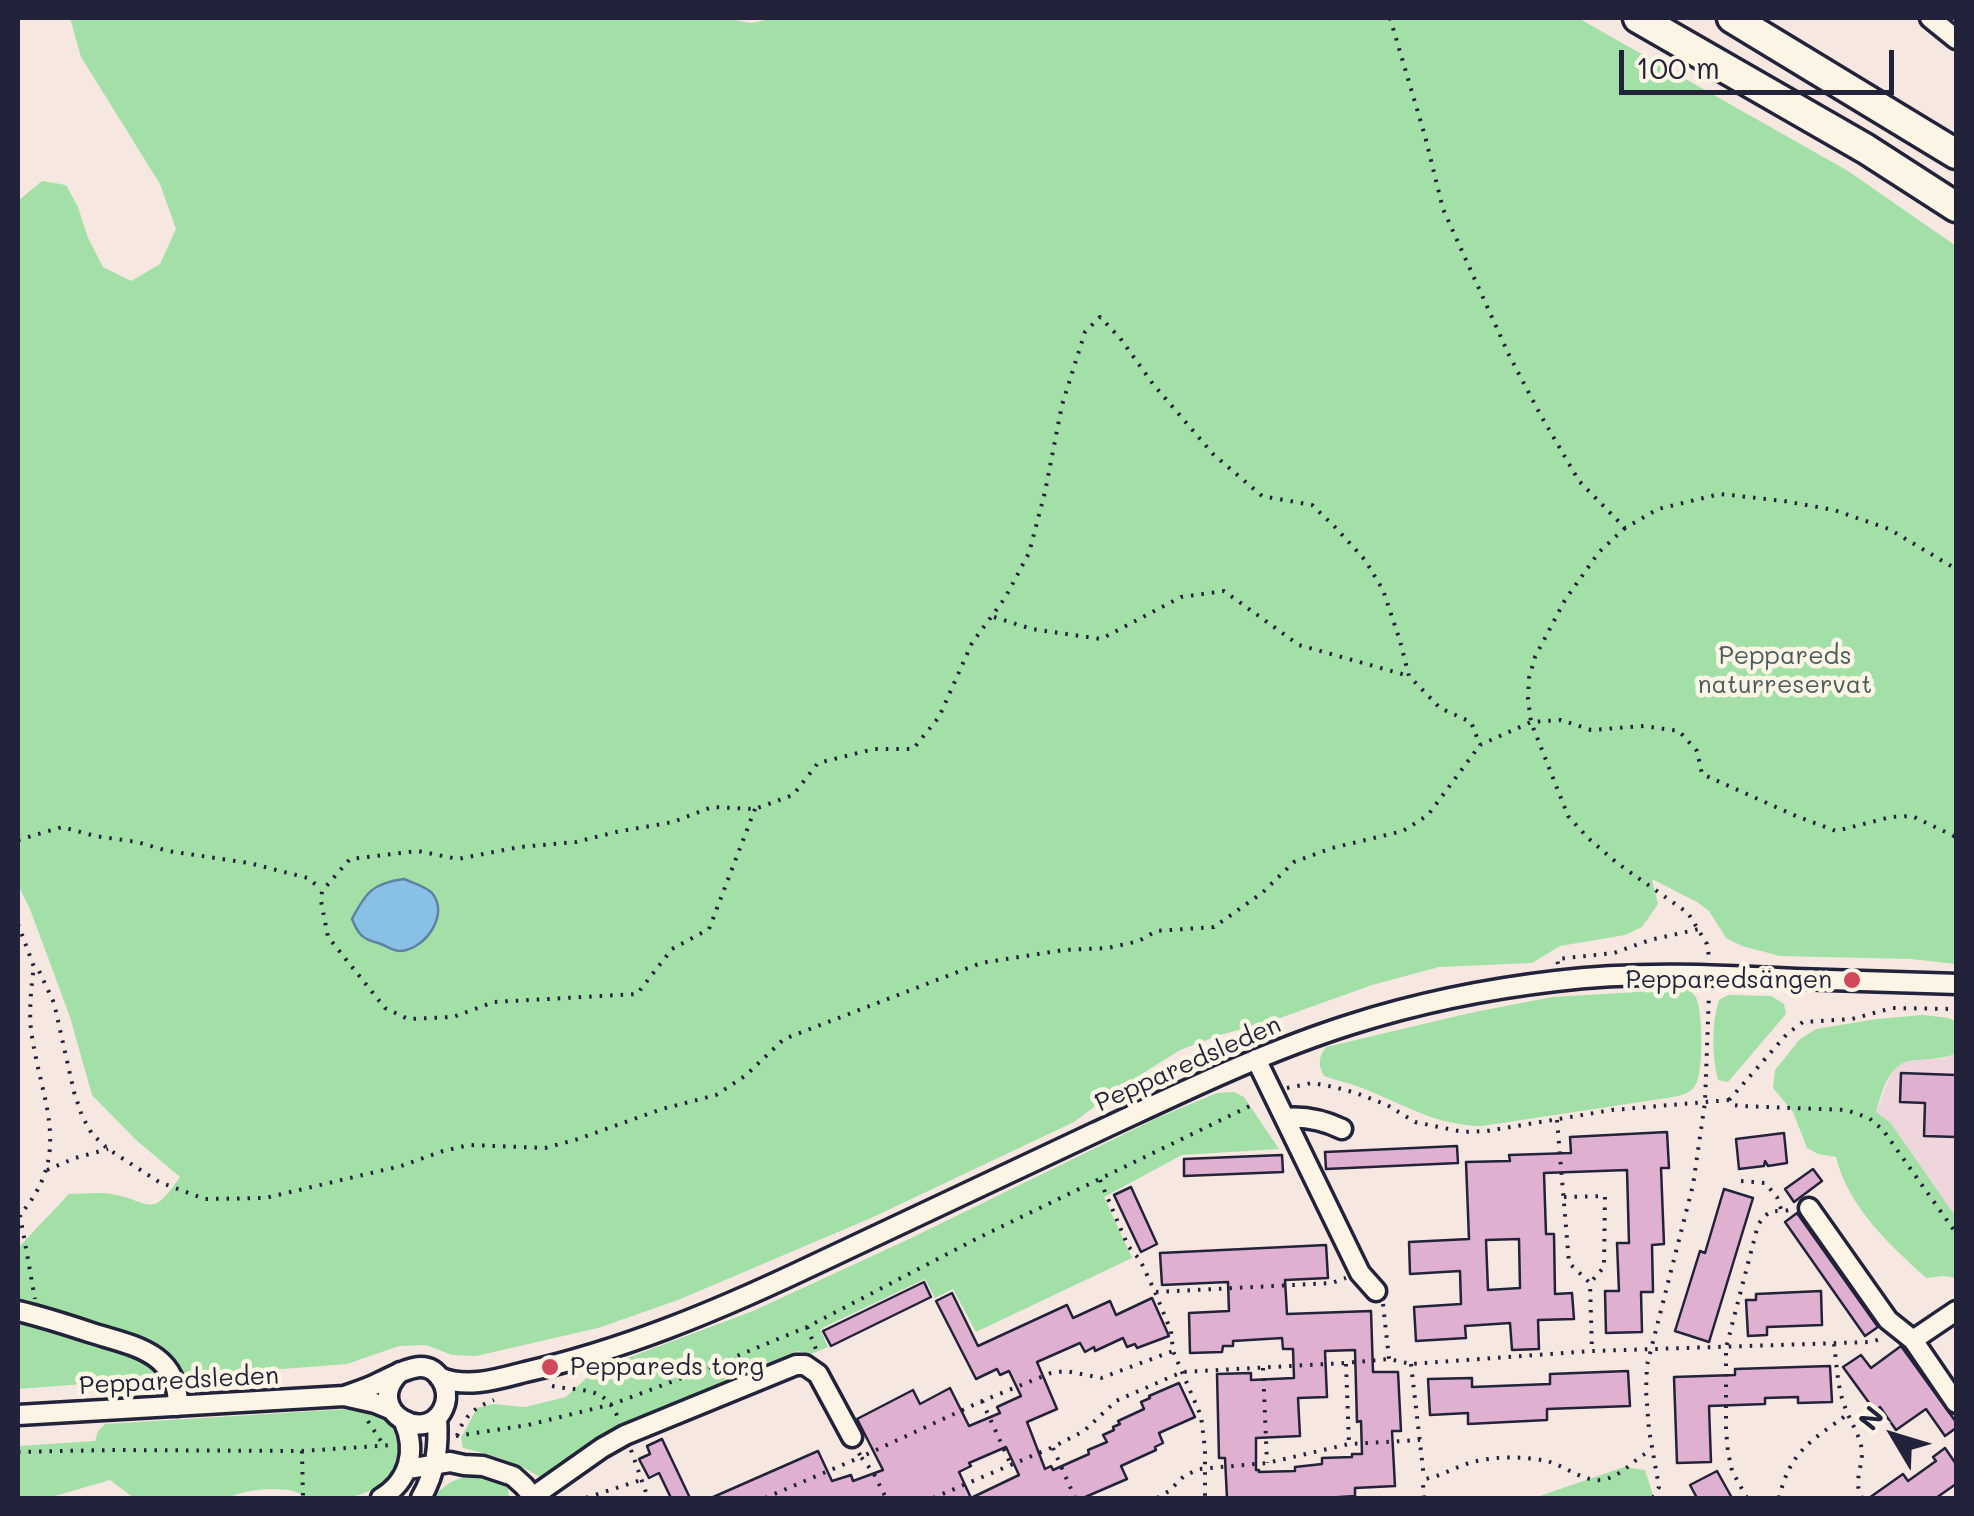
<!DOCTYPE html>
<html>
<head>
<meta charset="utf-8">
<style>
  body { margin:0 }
  #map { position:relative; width:1974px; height:1516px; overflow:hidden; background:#f6e7e1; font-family:Mali,sans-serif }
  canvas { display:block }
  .frame { position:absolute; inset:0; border:20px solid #22223b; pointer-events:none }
  .north { position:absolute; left:1844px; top:1386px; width:100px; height:100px; -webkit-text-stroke:8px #fcf5e5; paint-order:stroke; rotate:308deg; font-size:28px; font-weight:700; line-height:40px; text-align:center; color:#22223b }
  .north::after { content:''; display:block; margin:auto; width:35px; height:45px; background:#22223b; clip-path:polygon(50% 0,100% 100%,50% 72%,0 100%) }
  .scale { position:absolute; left:1619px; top:50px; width:275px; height:45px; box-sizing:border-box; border:5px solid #22223b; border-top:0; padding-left:12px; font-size:30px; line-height:35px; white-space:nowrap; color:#22223b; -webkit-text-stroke:8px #fcf5e5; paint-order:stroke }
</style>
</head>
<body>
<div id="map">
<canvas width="1974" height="1516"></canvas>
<div class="frame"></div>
<div class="north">N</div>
<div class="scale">100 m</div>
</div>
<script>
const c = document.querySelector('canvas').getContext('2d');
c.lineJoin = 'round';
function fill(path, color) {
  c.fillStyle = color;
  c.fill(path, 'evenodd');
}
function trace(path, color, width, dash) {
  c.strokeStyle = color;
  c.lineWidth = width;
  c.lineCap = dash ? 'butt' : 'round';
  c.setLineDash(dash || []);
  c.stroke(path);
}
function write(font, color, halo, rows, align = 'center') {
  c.font = font + ' Mali,sans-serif';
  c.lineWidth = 9;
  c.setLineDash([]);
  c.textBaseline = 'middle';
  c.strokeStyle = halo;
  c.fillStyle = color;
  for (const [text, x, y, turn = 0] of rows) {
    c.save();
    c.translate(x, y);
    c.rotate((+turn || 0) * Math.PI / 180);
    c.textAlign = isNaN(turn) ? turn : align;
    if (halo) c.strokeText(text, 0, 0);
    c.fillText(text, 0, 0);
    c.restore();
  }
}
fill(new Path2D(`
  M1956 1049V1217L1890 1122 1876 1113 1891 1073 1898 1063 1909 1060 1942 1059 1955 1054Z`), '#efd6dc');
fill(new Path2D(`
  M70 18H723L751 23 776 18H1578L1848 171 1956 246V964L1911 959 1780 956 1742 946 1726 938 1709 911 1697 902 1652 879 1658 904 1642 927 1625 935 1560 946 1532 963 1439 967 1372 985 1280 1018 1220 1035 1180 1050 1121 1087 1074 1122 871 1218 678 1300 598 1328 476 1356 452 1355 426 1345 399 1346 347 1364 18 1389V1248L69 1194C82 1194 98 1192 111 1194 152 1201 150 1221 180 1177L135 1139 92 1095 70 1017 30 909 18 885V201L42 181 66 185 78 207 88 238 103 267 131 281 160 264 176 229 160 184 81 57Z
  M1689 989C1693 994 1696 996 1698 1003 1702 1019 1704 1072 1695 1086 1689 1094 1683 1095 1673 1097L1482 1126C1437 1126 1403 1104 1362 1088 1350 1083 1337 1081 1324 1076 1318 1065 1318 1058 1326 1047L1470 1013 1552 997Z
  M1728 995 1771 996 1784 1004 1786 1014 1728 1082 1718 1080C1712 1055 1711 1025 1719 1000Z
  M1923 1015 1949 1018 1956 1022 1955 1054C1941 1059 1930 1059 1916 1060 1888 1061 1883 1090 1876 1112L1890 1122 1956 1217V1278L1943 1276 1926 1278C1890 1245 1848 1207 1836 1157L1818 1154 1807 1148 1793 1112 1773 1088 1775 1070 1800 1039 1816 1029 1877 1019Z
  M1234 1092 1244 1097 1279 1149 1182 1155 1104 1197 1132 1258 976 1332 953 1289 935 1298 925 1279 820 1329 828 1347 811 1354 797 1351 642 1417 595 1441 544 1480C519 1462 493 1455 463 1448L461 1438 477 1408 493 1404 525 1407 566 1397 595 1370 753 1311 909 1239 1157 1118 1217 1093Z
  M364 1408C377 1413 395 1420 400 1435 404 1445 402 1455 398 1465 388 1492 338 1505 310 1498 303 1496 297 1491 289 1490 270 1488 245 1489 228 1498H140L131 1496 110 1480 55 1496H18V1446L95 1441 98 1431 105 1424Z
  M1624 1467 1645 1470 1654 1498H1534Z
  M465 1477C482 1477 494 1477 508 1488L509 1498H433C443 1486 450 1481 465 1477Z`), '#a3e0a7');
const water = new Path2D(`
  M404 879C413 883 425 886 432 893 450 914 425 950 400 951 393 951 385 945 378 943 362 939 358 934 352 919 366 892 373 883 404 879Z`);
fill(water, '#88c0e6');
trace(water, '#5f81a2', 2.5);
const building = new Path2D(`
  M1901 1073 1956 1075V1137L1924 1136 1925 1103 1900 1102Z
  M1667 1132 1669 1168H1661L1664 1244 1652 1245 1653 1292H1641L1642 1332 1606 1333 1605 1291H1619L1617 1243H1629L1627 1170 1544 1173 1546 1234H1554L1555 1294 1572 1293 1574 1319 1538 1320 1539 1349 1512 1350 1510 1323 1465 1326 1466 1338 1416 1341 1414 1307 1461 1304 1460 1271 1410 1274 1409 1242 1469 1239 1466 1162 1510 1161 1509 1155 1571 1153 1570 1137ZM1519 1239 1520 1288 1488 1290 1486 1240Z
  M1784 1133 1787 1163 1768 1166 1765 1161 1764 1166 1739 1169 1736 1139Z
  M1457 1146 1458 1163 1326 1169 1325 1152Z
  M1282 1155 1283 1172 1184 1176V1159Z
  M1813 1169 1822 1181 1794 1202 1785 1189Z
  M1131 1187 1157 1244 1141 1252 1114 1195Z
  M1724 1189 1753 1198 1709 1342 1675 1331 1700 1251 1705 1253Z
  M1797 1213 1878 1327 1865 1336 1785 1222Z
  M1326 1245 1328 1278 1285 1280 1287 1314 1371 1311 1373 1372H1398L1401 1431H1392L1395 1486 1355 1488V1496L1325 1498H1227L1225 1458H1219L1217 1374 1251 1373V1380L1294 1378 1293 1349H1283L1282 1338 1233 1341V1346H1223L1222 1352 1190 1353 1189 1313 1229 1311 1228 1282 1162 1285 1160 1253ZM1355 1350 1357 1422 1361 1421 1362 1454H1352V1457L1322 1458V1464L1295 1467V1471L1259 1472V1470H1256V1438L1300 1436 1298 1398 1327 1397 1325 1351Z
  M924 1282 931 1297 831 1346 823 1331Z
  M1821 1291 1822 1325 1767 1327V1335L1748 1336 1746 1300H1756V1294Z
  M952 1293 978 1346 1067 1305 1073 1318 1110 1301 1116 1315 1152 1298 1169 1336 1137 1348 1135 1344 1127 1347 1123 1338 1095 1351 1094 1347 1085 1352 1080 1343 1037 1362 1057 1409 1027 1422 1045 1469 1051 1466 1053 1470 1089 1454 1088 1450 1107 1442 1103 1435 1114 1430 1113 1427 1120 1424 1118 1421 1144 1409 1141 1402 1150 1398 1149 1396 1179 1383 1195 1417 1159 1433 1163 1443 1155 1447 1156 1450 1121 1466 1127 1479 1083 1498H711L818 1451 832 1481 851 1475 853 1481 883 1470 857 1419 913 1390 920 1404 950 1388 969 1426 1000 1413 997 1407 1021 1396 1009 1371 1000 1375 997 1369 976 1379 936 1301ZM1006 1447 1019 1475 971 1498 959 1472 971 1466 969 1463Z
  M1901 1346 1956 1422V1428L1945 1436 1926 1409 1896 1430 1880 1407 1875 1411 1843 1367 1861 1355 1871 1368Z
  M1830 1366 1832 1402 1798 1403V1397L1765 1398V1404L1709 1406 1711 1462 1677 1463 1674 1377 1735 1375V1369Z
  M1628 1371 1630 1406 1547 1409V1420L1468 1424V1413L1430 1415 1428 1379 1472 1378V1387L1550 1384V1374Z
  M662 1439 690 1498H671L659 1473 649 1478 639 1459 650 1454 647 1446Z
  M1945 1448 1956 1464V1484L1936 1498H1869L1903 1474 1908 1481 1936 1461 1933 1457Z
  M1717 1471 1732 1498H1697L1690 1485Z`);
fill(building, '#e0b0d0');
trace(building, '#22223b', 2.5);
const minor = new Path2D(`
  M1930 18 1956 39
  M1256 1059 1360 1273 1376 1291
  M1285 1118C1306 1116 1323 1120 1342 1129
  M1809 1208 1888 1320 1913 1340 1956 1403
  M18 1311C43 1317 68 1325 92 1333 134 1346 178 1352 178 1406
  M1913 1340 1956 1311
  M439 1377C467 1389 498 1379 525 1372 622 1350 714 1312 803 1270 900 1225 997 1179 1094 1133 1178 1094 1263 1052 1352 1024 1418 1003 1487 989 1556 981 1636 971 1716 975 1796 979 1850 981 1903 982 1956 984
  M344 1396C356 1392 369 1388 380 1382 400 1373 427 1354 442 1381 446 1388 447 1397 445 1404 431 1449 360 1411 400 1372
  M18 1415 344 1396 375 1403 392 1410
  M408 1469 450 1462 464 1465 483 1466 513 1476 524 1486 534 1498
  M381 1498C409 1481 417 1451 404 1422
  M421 1498C436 1472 439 1447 437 1417
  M531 1498 602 1448 625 1435 796 1365H805L818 1374 852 1437`);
const highway = new Path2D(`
  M1638 18 1866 149 1956 207
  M1732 18 1956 154`);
trace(minor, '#22223b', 25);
trace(highway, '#22223b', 35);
trace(new Path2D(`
  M1390 18 1425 136 1443 209 1509 355 1540 414 1579 481 1625 528 1658 509 1720 494 1784 501 1834 510 1889 529 1956 569
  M1625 528 1599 552 1565 600 1535 657 1529 678 1528 699 1531 722 1568 816 1588 838 1617 863 1688 913 1707 944 1709 957
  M994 617 1032 629 1101 639 1181 597 1224 591 1299 645 1409 676
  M755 809 709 929 672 949 637 994 494 1002 453 1017 408 1019 385 1008 328 937 321 901 322 891 350 859 418 851 458 859 520 847 576 842 616 832 673 822 712 807 755 809 793 795 818 763 874 749H913L939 717 972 643 1005 598 1029 553 1045 492 1062 405 1085 332 1100 317 1120 338 1153 384 1213 454 1262 496 1312 505 1335 527 1365 560 1383 590 1400 641 1409 676 1440 708 1471 722 1480 745
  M18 840 62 827 95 836 137 842 168 851 249 863 308 878 321 889
  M18 924 34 967 39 971 54 1003 74 1092 82 1116 92 1134 108 1149 159 1182 205 1199 265 1198 401 1166 443 1151 469 1145 545 1148 578 1139 662 1109 716 1095 745 1076 784 1039 981 963 1064 950 1108 948 1139 941 1156 931 1214 927 1262 893 1294 862 1332 848 1403 831 1428 815 1480 745 1531 722 1561 720 1591 730 1644 726 1679 731 1697 751 1702 774 1796 816 1836 831 1891 817 1912 816 1956 837
  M1558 964 1557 959 1614 953 1650 940 1699 929
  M1287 1088 1312 1083 1334 1087 1356 1093 1387 1105 1415 1122 1463 1132 1487 1131 1612 1110 1729 1100 1734 1105 1740 1106 1846 1110 1869 1118 1883 1130 1956 1233
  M1729 1100 1787 1034 1803 1022 1852 1019 1892 1008 1956 1009
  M1557 1120 1569 1263 1590 1283 1592 1351
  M47 1170 75 1158 108 1149
  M1100 1180 1128 1246 1140 1260 1155 1292 1171 1331 1173 1351 1201 1416 1205 1449V1498
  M1741 1181 1765 1183 1777 1197 1781 1209
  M1564 1197 1605 1196 1604 1267 1590 1283
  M20 1215 35 1299
  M18 1217C75 1153 41 1104 31 1030 29 1011 31 987 34 967
  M1156 1292 1332 1283 1346 1278
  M1383 1304 1389 1359
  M807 1327 818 1354
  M1834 1344C1837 1365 1837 1387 1845 1407 1850 1422 1861 1436 1862 1452 1862 1470 1853 1482 1862 1498
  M1346 1364 1349 1444
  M1411 1364 1424 1478
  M1263 1368 1267 1463
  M552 1386C582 1392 605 1385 618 1418
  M982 1401 1011 1465
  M368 1421 384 1446
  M456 1436 528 1425 613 1404 708 1368 807 1327 976 1239 1256 1103
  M457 1436C464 1416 475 1407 494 1400
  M1053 1448 1075 1498
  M631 1450 648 1498
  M302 1451 303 1498
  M18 1452 111 1450 302 1451 393 1445
  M859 1453 861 1457 982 1401 1051 1373 1066 1371 1101 1378 1173 1351
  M586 1498 641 1480
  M765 1498 861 1457 873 1472 886 1498
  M933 1498 1053 1447 1084 1431 1116 1401 1182 1372 1345 1363 1389 1359 1411 1364 1592 1351 1871 1342 1884 1338
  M1157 1498 1169 1491 1184 1476 1199 1469 1267 1463 1349 1444 1420 1440
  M1424 1498 1423 1484 1425 1479C1441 1476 1454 1468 1469 1463 1493 1456 1523 1456 1547 1461 1566 1466 1587 1485 1606 1479 1624 1474 1636 1457 1652 1450
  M1653 1498 1659 1487 1649 1430 1646 1391 1647 1365 1693 1185 1705 1102 1709 993
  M1747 1498 1732 1471 1728 1452 1726 1430V1348L1758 1225C1771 1205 1775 1214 1794 1209
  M1779 1498C1790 1451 1811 1441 1848 1414`), '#22223b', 4, [2.5, 8]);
trace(minor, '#fcf5e5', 18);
trace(highway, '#fcf5e5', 28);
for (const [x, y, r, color] of [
  [1852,980,10,"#d1495b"],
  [550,1367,10,"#d1495b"]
]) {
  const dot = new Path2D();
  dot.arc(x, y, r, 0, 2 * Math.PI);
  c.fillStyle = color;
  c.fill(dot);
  trace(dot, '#fcf5e5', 4);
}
write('25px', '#495b5b', '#fcf5e5', [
  ["Peppareds",1785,656],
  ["naturreservat",1785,685]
]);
write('25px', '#22223b', '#fcf5e5', [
  ["Pepparedsängen",1832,980],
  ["Peppareds torg",570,1367,"left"]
], 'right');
write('25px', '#22223b', '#fcf5e5', [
  ["Pepparedsleden",1188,1064,-24],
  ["Pepparedsleden",179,1381,-3]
]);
</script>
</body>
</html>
